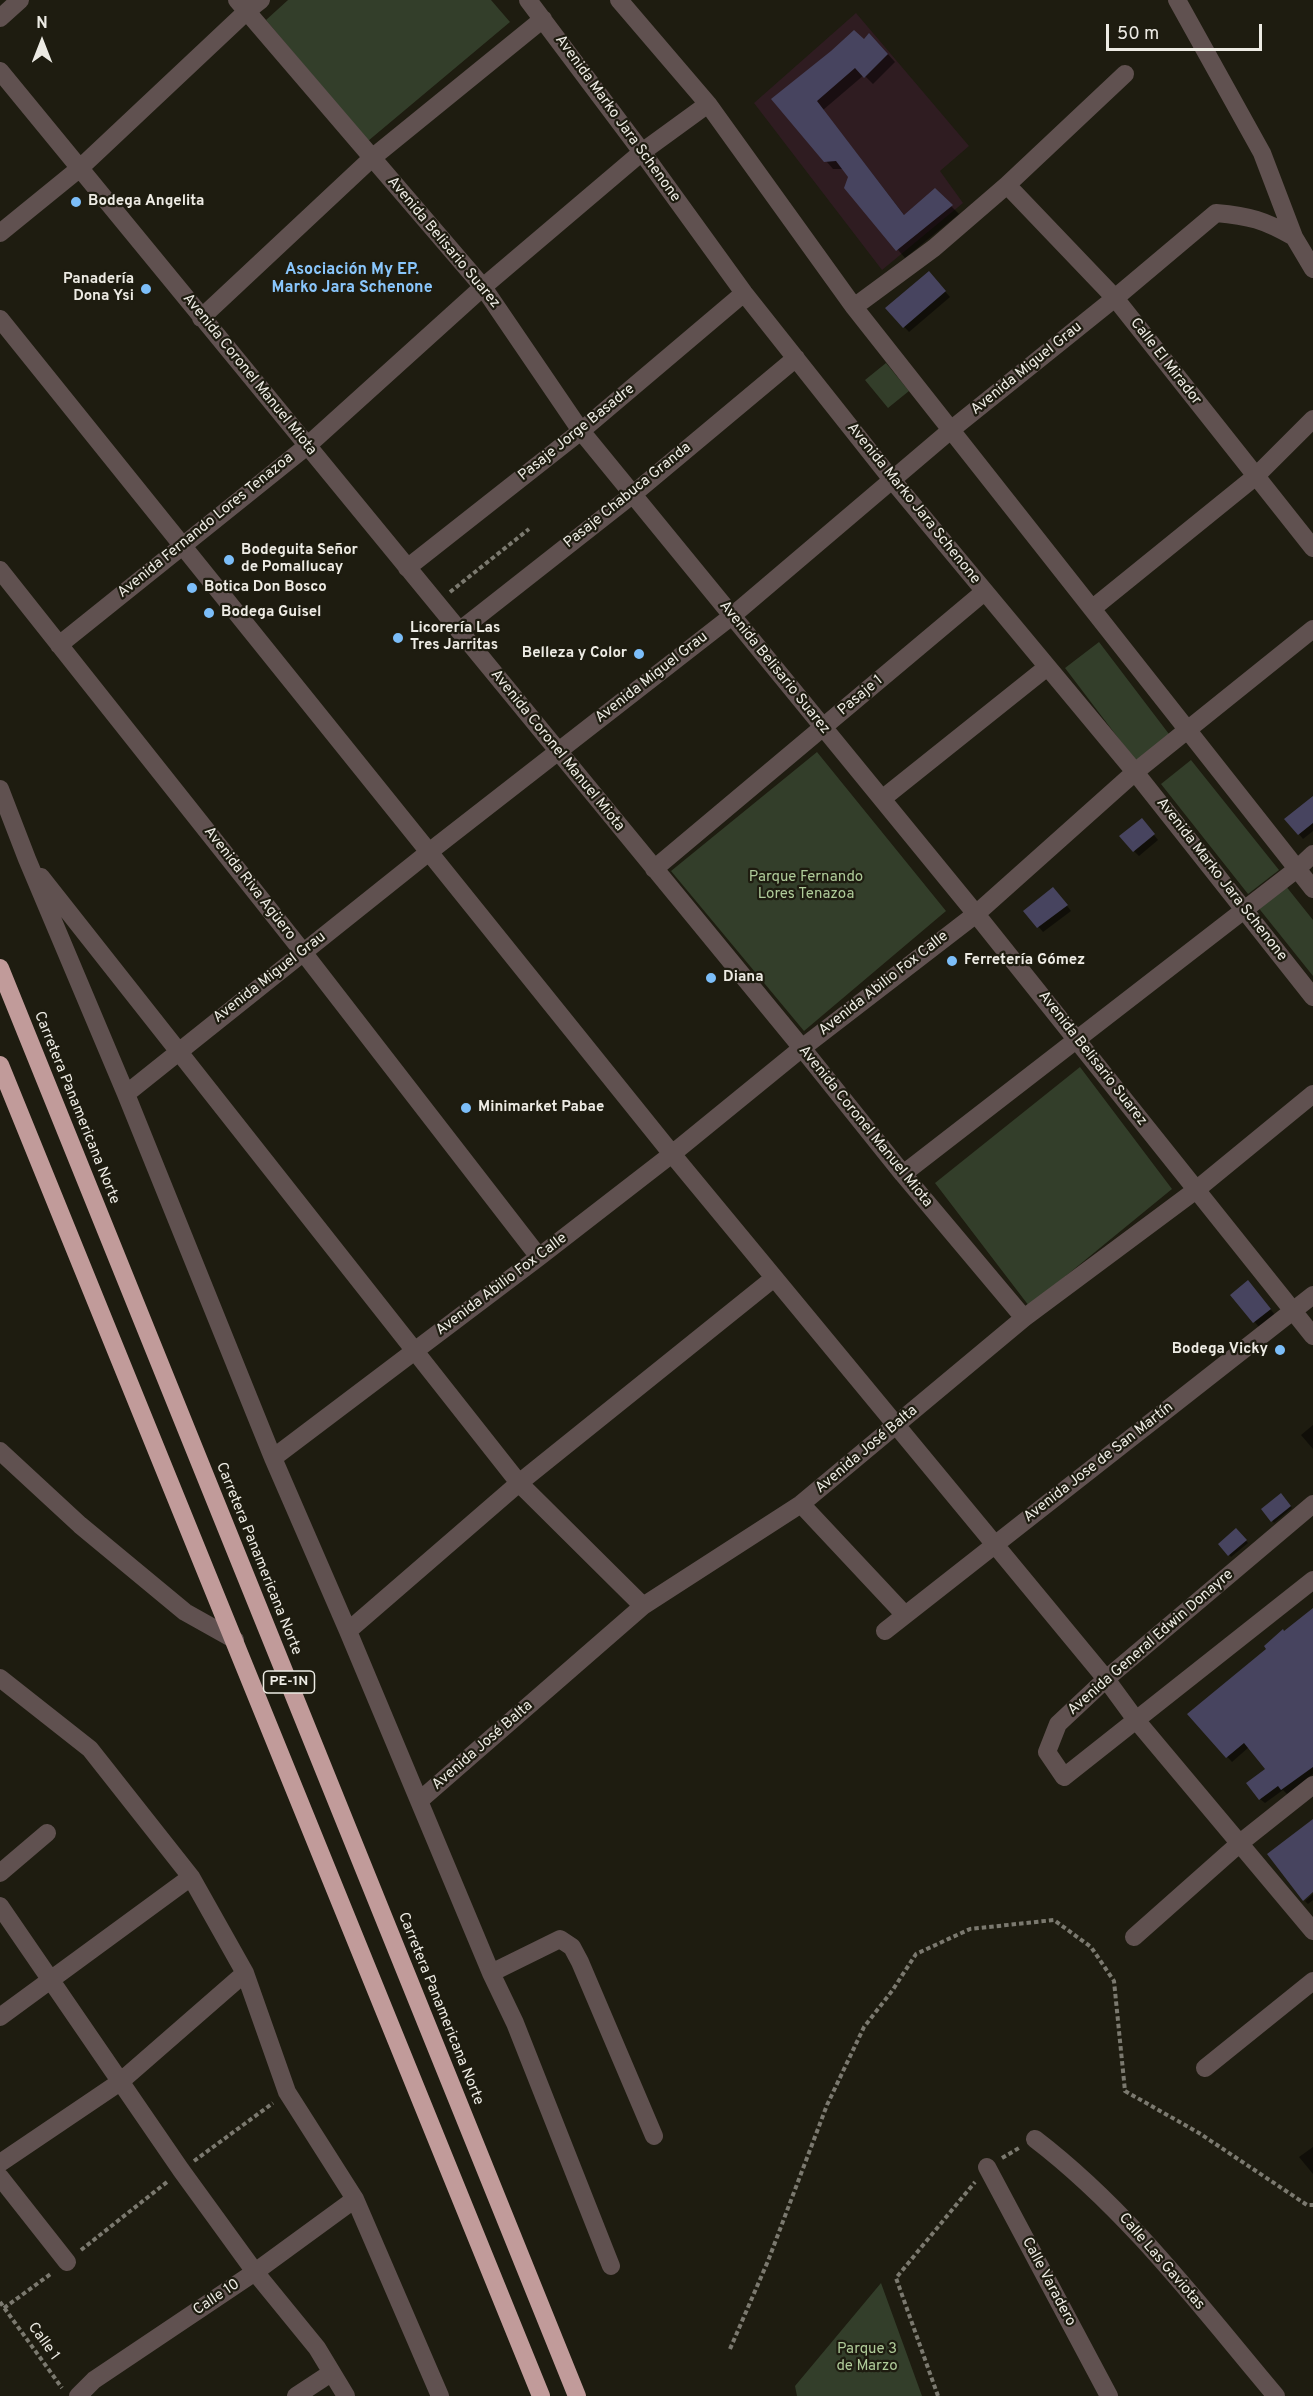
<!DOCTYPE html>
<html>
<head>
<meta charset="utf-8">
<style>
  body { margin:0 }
  #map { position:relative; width:1313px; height:2396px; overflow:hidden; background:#1e1c10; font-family:Overpass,sans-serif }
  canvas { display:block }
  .north { position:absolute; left:12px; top:12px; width:60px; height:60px; -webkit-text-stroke:4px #1e1c10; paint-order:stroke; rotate:0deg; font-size:16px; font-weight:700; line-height:24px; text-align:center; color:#edebe4 }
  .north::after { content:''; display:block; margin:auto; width:21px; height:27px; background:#edebe4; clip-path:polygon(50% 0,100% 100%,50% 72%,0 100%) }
  .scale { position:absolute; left:1106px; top:24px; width:156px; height:27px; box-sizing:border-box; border:3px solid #edebe4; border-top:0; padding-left:8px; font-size:18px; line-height:21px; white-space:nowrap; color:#edebe4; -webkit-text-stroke:4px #1e1c10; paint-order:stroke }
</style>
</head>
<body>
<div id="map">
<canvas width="1313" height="2396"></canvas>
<div class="north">N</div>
<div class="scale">50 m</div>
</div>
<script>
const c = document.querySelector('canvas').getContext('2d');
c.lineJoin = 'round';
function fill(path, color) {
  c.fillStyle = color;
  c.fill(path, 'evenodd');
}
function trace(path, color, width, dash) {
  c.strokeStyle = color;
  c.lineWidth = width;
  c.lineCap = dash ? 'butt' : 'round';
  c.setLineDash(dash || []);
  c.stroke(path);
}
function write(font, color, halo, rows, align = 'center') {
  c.font = font + ' Overpass,sans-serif';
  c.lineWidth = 4.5;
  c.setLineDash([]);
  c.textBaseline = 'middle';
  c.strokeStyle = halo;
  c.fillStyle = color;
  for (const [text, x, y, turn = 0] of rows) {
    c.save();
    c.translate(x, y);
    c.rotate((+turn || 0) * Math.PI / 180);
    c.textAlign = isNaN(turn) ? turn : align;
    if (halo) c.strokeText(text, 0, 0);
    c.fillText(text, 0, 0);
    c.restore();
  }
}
fill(new Path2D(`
  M856 13 969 146 940 171 963 203 882 270 754 103Z`), '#2f1c21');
fill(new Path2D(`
  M288 0H491L510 22 368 141 266 20Z
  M886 363 909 391 888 408 865 380Z
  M1099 642 1172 738 1138 764 1065 668Z
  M817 752 946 911 804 1031 671 871Z
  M1191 760 1279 870 1248 894 1161 784Z
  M1285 885 1313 920V976L1257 906Z
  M1080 1067 1172 1189 1029 1306 935 1183Z
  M881 2283 922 2396H797L795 2386Z`), '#333e2a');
fill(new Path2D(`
  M864 41 877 42 895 62 873 84 864 75 823 110 905 216 935 190 959 214 905 258 845 188 850 177 844 169H833L773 99Z
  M933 278 950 297 909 332 887 308Z
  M1313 798V831L1303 839 1299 834Z
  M1146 825 1158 840 1139 856 1134 851Z
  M1057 893 1071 911 1043 932 1025 911Z
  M1253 1287 1275 1315 1259 1327 1232 1295Z
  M1313 1425V1449L1301 1435Z
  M1281 1495 1292 1508 1274 1523 1263 1509Z
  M1236 1530 1248 1543 1231 1557 1220 1544Z
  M1313 1611V1774L1287 1794 1283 1790 1265 1803 1260 1799 1267 1769 1249 1747 1232 1762 1189 1715Z
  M1313 1894V1900L1308 1904 1305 1901Z
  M1313 2147V2174L1299 2157Z`), '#0007');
fill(new Path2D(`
  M854 30 864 39 869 33 888 54 864 78 855 68 817 101 904 215 935 188 953 205 896 251 844 188 848 177 836 161 824 162 771 99 831 51Z
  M929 271 946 291 903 328 885 308Z
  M1313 796V823L1298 835 1284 819Z
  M1142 818 1155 834 1133 852 1119 836Z
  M1053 887 1068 905 1037 928 1023 911Z
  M1248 1280 1271 1309 1253 1323 1230 1295Z
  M1281 1493 1291 1506 1271 1522 1261 1509Z
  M1236 1528 1247 1540 1228 1556 1218 1544Z
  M1313 1608V1767L1281 1790 1278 1786 1259 1800 1246 1783 1265 1769 1244 1743 1226 1758 1187 1714 1266 1649 1264 1646 1283 1629 1284 1631Z
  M1313 1819V1892L1303 1901 1267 1854Z`), '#47445f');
trace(new Path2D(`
  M450 592 529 529
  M1002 2158 1019 2148
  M194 2161 273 2103
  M81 2250 167 2182
  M0 2302 62 2388
  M4 2308 52 2273
  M730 2349 768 2261 827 2105 864 2027 892 1991 916 1954 970 1929 1054 1920 1091 1947 1114 1981 1125 2091 1199 2133 1307 2205H1313
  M938 2396 896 2278 975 2182`), '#7b796f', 4, [4.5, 3]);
trace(new Path2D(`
  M237 0 483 287 581 431 976 914 1313 1336
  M528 0 642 152 744 293 893 481 1135 772 1313 997
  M619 0 708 104 854 307 1313 889
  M1177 0 1262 153 1294 237 1313 269
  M0 18 20 0
  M0 71 802 1048 903 1174 1024 1318
  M1007 185 1115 298 1313 548
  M0 233 80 168 247 11 261 0
  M854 307 934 248 1007 185 1125 74
  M201 318 372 158 543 19
  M0 319 672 1154 1106 1679 1136 1720 1313 1931
  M407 568 581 431 744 293
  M0 570 303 952 539 1257
  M1093 608 1256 476 1313 419
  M459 631 632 495 796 358
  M59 645 307 446 483 287 642 152 708 104
  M0 789 27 859 126 1094 273 1458 348 1631 491 1973 515 2023 611 2266
  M882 799 1046 668
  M654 869 984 592
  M41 877 519 1483 643 1606
  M126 1094 429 852 732 616 952 429 1115 298 1216 213C1250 216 1264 220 1294 237
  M903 1174 1297 869 1313 854
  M0 1451 80 1525 185 1612 235 1640
  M273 1458 539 1257 672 1154 802 1048 976 914 1135 772 1313 629
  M801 1504 905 1615
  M1313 1504 1106 1679 1058 1724 1047 1752 1064 1777 1313 1580
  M348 1631 519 1483 774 1278
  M885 1631 1313 1295
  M0 1678 90 1749 191 1877 245 1973 287 2092 355 2199 440 2396
  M419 1801 643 1606 801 1504 1024 1318 1196 1190 1313 1094
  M0 1873 47 1833
  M0 1906 181 2170 255 2272 317 2348 346 2396
  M1134 1937 1240 1843 1313 1785
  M491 1973 560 1939 572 1947 580 1962 654 2136
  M0 2017 191 1877
  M1205 2068 1313 1981
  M1035 2139C1129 2211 1200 2306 1276 2396
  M0 2163 120 2082 245 1973
  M987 2167 1109 2396
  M0 2177 67 2262
  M78 2396 94 2380 255 2272 355 2199
  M296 2396 331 2373`), '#605150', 18);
trace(new Path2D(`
  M0 968 577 2396
  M0 1065 541 2396`), '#c19b9a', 18);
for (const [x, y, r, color] of [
  [76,202,6,"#7cbef9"],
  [146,289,6,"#7cbef9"],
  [229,560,6,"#7cbef9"],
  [192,588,6,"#7cbef9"],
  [209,613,6,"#7cbef9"],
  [398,638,6,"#7cbef9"],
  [639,654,6,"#7cbef9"],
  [952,961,6,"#7cbef9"],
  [711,978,6,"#7cbef9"],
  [466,1108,6,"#7cbef9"],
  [1280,1350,6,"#7cbef9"]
]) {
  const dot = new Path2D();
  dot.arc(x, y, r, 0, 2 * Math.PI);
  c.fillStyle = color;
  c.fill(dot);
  trace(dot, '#1e1c10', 2);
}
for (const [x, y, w] of [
  [289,1682,51]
]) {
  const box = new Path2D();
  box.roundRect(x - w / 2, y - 11, w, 22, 4.5);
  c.fillStyle = '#1e1c10';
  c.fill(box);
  trace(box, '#edebe4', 1.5);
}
write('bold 14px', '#edebe4', null, [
  ["PE-1N",289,1682]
]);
write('15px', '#edebe4', '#1e1c10', [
  ["Avenida Marko Jara Schenone",617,119,54],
  ["Avenida Belisario Suarez",443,243,50],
  ["Calle El Mirador",1165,362,52],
  ["Avenida Miguel Grau",1027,369,-39],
  ["Avenida Coronel Manuel Miota",249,375,51],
  ["Pasaje Jorge Basadre",577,433,-39],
  ["Pasaje Chabuca Granda",628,496,-39],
  ["Avenida Marko Jara Schenone",913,504,51],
  ["Avenida Fernando Lores Tenazoa",206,526,-39],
  ["Avenida Belisario Suarez",774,668,51],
  ["Avenida Miguel Grau",652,678,-38],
  ["Pasaje 1",861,696,-40],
  ["Avenida Coronel Manuel Miota",557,751,51],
  ["Avenida Marko Jara Schenone",1221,880,52],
  ["Avenida Riva Agüero",249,884,52],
  ["Avenida Miguel Grau",270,978,-38],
  ["Avenida Abilio Fox Calle",884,984,-38],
  ["Avenida Belisario Suarez",1092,1059,52],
  ["Carretera Panamericana Norte",76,1108,68],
  ["Avenida Coronel Manuel Miota",865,1127,51],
  ["Avenida Abilio Fox Calle",502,1285,-37],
  ["Avenida José Balta",867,1450,-40],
  ["Avenida Jose de San Martín",1099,1463,-38],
  ["Carretera Panamericana Norte",258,1559,68],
  ["Avenida General Edwin Donayre",1151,1643,-41],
  ["Avenida José Balta",483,1746,-41],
  ["Carretera Panamericana Norte",440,2009,68],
  ["Calle Las Gaviotas",1161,2262,49],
  ["Calle Varadero",1048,2282,62],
  ["Calle 10",217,2298,-34],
  ["Calle 1",43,2342,54]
]);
write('bold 15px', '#edebe4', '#1e1c10', [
  ["Bodega Angelita",88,202],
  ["Panadería",134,280,"right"],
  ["Dona Ysi",134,297,"right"],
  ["Bodeguita Señor",241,551],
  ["de Pomallucay",241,568],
  ["Botica Don Bosco",204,588],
  ["Bodega Guisel",221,613],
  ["Licorería Las",410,629],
  ["Tres Jarritas",410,646],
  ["Belleza y Color",627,654,"right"],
  ["Ferretería Gómez",964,961],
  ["Diana",723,978],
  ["Minimarket Pabae",478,1108],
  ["Bodega Vicky",1268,1350,"right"]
], 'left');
write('15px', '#afcb99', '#1e1c10', [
  ["Parque Fernando",806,878],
  ["Lores Tenazoa",806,895],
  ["Parque 3",867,2350],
  ["de Marzo",867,2367]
]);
write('bold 16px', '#89c6fc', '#1e1c10', [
  ["Asociación My EP.",352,271],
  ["Marko Jara Schenone",352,289]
]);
</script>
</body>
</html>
